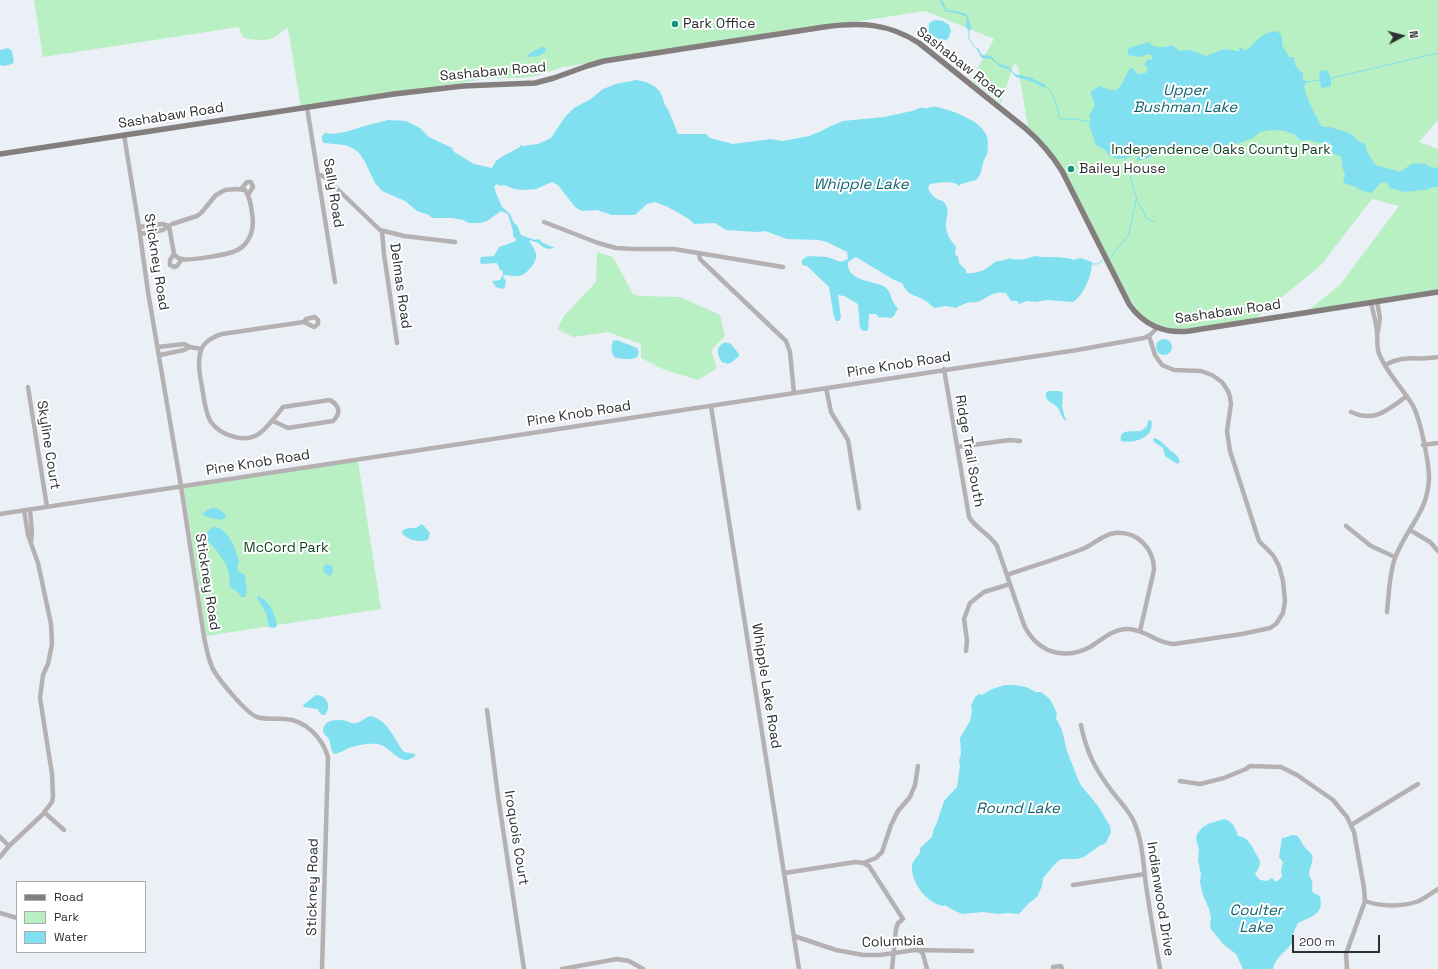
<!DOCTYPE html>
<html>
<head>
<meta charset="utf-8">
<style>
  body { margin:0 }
  #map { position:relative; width:1438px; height:969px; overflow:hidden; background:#eaf0f6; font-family:"Space Grotesk",sans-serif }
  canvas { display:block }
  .legend { position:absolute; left:16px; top:881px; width:130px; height:72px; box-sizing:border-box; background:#fff; border:1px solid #abacad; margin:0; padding:5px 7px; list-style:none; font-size:12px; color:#2d2f31 }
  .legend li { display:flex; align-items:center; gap:8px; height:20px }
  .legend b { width:20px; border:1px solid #abacad }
  .north { position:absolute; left:1382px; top:16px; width:40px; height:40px; -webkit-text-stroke:3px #fff; paint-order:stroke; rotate:83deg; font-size:11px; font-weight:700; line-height:16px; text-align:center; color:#2d2f31 }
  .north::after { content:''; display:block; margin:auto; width:14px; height:18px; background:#2d2f31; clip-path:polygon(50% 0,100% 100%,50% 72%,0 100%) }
  .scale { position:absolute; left:1292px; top:935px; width:88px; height:18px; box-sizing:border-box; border:2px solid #2d2f31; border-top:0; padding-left:5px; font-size:12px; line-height:14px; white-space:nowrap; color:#2d2f31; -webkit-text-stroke:3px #fff; paint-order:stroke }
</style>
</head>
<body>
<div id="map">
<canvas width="1438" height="969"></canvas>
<ul class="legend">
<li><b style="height:5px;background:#857e7e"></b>Road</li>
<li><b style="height:11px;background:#b8efc3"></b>Park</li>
<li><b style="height:11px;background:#80e0f0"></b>Water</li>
</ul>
<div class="north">N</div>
<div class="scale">200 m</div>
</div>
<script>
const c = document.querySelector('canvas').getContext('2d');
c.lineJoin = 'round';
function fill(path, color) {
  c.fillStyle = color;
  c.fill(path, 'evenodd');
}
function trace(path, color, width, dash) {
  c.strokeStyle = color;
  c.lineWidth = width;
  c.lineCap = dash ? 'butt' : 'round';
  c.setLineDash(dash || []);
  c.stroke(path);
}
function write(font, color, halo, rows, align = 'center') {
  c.font = font + ' "Space Grotesk",sans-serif';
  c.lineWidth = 4;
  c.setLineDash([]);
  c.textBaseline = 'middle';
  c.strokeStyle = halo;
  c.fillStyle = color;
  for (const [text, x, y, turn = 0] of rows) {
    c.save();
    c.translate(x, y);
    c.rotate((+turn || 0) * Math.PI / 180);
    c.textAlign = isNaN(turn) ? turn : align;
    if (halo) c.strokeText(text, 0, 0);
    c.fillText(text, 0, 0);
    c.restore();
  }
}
fill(new Path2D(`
  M34 0H1438V120L1419 142 1438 149V289L1306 312 1340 285 1399 206 1372 199 1321 265 1254 320 1183 329H1173L1152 323 1143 317 1129 298 1065 172 1028 128 1018 67 1014 63 1001 103 971 80 994 39 925 11 563 67 536 76 521 78H490L301 108 288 28C283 30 281 33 277 36 268 42 254 40 244 38L240 32 239 27 43 57Z
  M597 252 613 257 633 294 640 296 680 297 720 315 725 336 711 350 717 368 698 380 665 370 641 358V344L608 332 573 337 557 329 564 316 596 282Z
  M358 461 381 609 206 636 184 488Z`), '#b8efc3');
fill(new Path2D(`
  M940 0 943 1 946 10 955 11 966 14C970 18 968 24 972 28L968 31 966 25 967 17C960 13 954 13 945 11Z
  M935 20 943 21 949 25 951 31 948 39 942 41 928 33 929 23Z
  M1276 31 1281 34 1282 39V45L1289 57H1294L1295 65 1303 74V80L1307 81 1304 86C1307 101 1315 113 1321 126L1324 127H1330L1349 133 1354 136 1358 141 1365 144C1366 150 1372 163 1378 166 1384 168 1393 169 1400 172L1413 163 1426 164 1429 167 1438 168V187H1433L1425 190 1404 192 1390 188 1388 184 1384 182 1380 183 1372 193C1363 193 1353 184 1343 183L1345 174 1343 170 1341 156 1335 155 1332 152V147L1330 143 1326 142 1319 143 1309 140 1301 141 1294 134 1289 133 1286 131 1272 130 1260 132 1253 138 1240 143 1233 144 1229 146 1220 149 1211 148 1201 145 1195 149 1181 147 1176 145 1170 146 1148 158 1137 161 1136 160 1139 154 1126 158 1118 159 1110 156 1105 150 1096 145 1090 128 1089 123 1091 121 1089 116 1095 105 1091 94V91L1100 86 1110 90 1112 89 1114 91 1120 87 1130 68H1132L1138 74 1146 73 1148 68 1144 65 1148 59 1152 60 1153 58 1151 55 1148 54 1141 57 1128 55V49L1129 48 1149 42C1154 49 1164 48 1172 45L1180 51 1191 50 1206 56 1224 49 1239 51 1240 50 1238 48 1241 47 1244 50H1247C1256 41 1263 32 1276 31Z
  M542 47H545L546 50C541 58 535 56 527 57L530 53Z
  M8 48 12 51 14 63 5 66 0 65V50Z
  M976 48H978L982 55 991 56 997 63 1009 67 1015 74 1032 78C1037 83 1043 80 1048 89L1028 80 1016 77 1009 69 1001 67 991 59 982 58Z
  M1327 70 1331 78V86L1322 88 1321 87 1319 73 1321 71Z
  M636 80C645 81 657 85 661 94 664 99 663 104 668 109L678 134H706L710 138 733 144 771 139 783 141 809 136 819 132 831 126 843 121 884 117 912 111 923 107V108C928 109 932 106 937 107 954 111 990 123 988 144 987 151 989 152 985 158 981 165 983 174 976 180L961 184 959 186C954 180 938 183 930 184L928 188C932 196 935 199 943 201 951 210 946 216 946 226 946 233 951 242 956 246L955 254 958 257 959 263 966 270V273C973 274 984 271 990 266 992 265 993 263 995 262 1000 260 1006 261 1010 258 1015 261 1029 259 1034 256 1043 258 1068 256 1073 260L1081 258 1092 262C1092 275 1084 295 1073 302L1047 300 1036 302 1027 301 1019 304 1017 301H1011L1006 293C991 290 987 300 976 302 974 303 972 302 970 302 966 303 959 306 956 308L946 306 934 308C931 305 928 302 924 300 912 293 909 297 902 283L894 280 856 257 848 262C846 282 874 280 885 287 892 292 891 304 898 308L894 316 891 318 882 317 879 318 876 314H869L868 329 867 331H863L860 328 858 304 844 296 838 295 841 318 839 321H836L834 317 829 287 807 266 802 265V260L808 256 827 257 841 262 848 259 847 252 827 242 819 240 787 239 765 231 758 232 726 230 715 223 694 224 689 219 668 207 655 202 647 204 635 215H612L597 210 582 211 575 207 558 185 552 182 536 189 523 190 514 189 504 185 500 186 497 184 494 186 496 193 502 207 510 214 514 223 517 225 521 235 535 240 539 239 543 243 555 248C541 251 544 245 536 242 533 241 531 241 529 240 531 245 535 248 536 254 538 261 527 274 520 276 514 277 510 275 504 275L503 277 506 281 505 287 503 289 496 287 492 281 500 280 503 274V271L500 270 497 263 481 264 480 260 481 257 494 256 499 247 516 241V239L513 236V231L508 214 501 211 487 221 481 223H469L463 220 452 218H432L429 215 417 211 405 201 382 191 375 183 365 162 359 153 354 149 345 145 324 143 322 141V136L325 133 331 134 346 132 361 127 388 120 406 121 420 128 429 137 452 148 454 152 474 164 492 168 496 161 503 156 520 147V145L523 146 538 144 551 138 565 117 574 108 591 99 603 89 616 84Z
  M1156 347a8 8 0 1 1 16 0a8 8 0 1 1-16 0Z
  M617 340 637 348C645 362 621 360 614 357 611 351 611 347 613 341Z
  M725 342 731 344 739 354V356L732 362 728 364 722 362C717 355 715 347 725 342Z
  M1049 391H1060L1063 393 1062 407 1066 421C1061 418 1061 411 1057 407 1051 401 1045 402 1046 392Z
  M1151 420C1156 437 1135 444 1121 441 1118 428 1133 432 1141 431L1147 426 1148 421Z
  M1155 438C1162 441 1163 444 1168 448 1174 455 1177 452 1180 462L1177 464 1165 456 1163 448 1154 442 1153 439Z
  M211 508C219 508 222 510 226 516L225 518 220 520 204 516 203 513Z
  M422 524 430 533 428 540C420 543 407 540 402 533L403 530 409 528H416Z
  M213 527C228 526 237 551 239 563L237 566 238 571 245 575 247 592 245 597H241L238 592 230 587 229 574 226 564 217 551 208 541 206 535 208 531Z
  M327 564 332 566 333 572 330 576 326 574 323 570 324 566Z
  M258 596C269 600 275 613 277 625L275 628 269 627 266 613 257 598Z
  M1005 685H1015L1026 687 1036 692H1041L1050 699 1057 713 1056 718 1062 730 1067 751 1080 784 1098 806 1110 826 1111 832 1106 843 1099 846 1084 857 1077 859H1061L1054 865 1043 878 1042 886 1037 897 1028 904 1019 914 1008 913 998 914 983 912 962 914 951 909 945 905 944 906C927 904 910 881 912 866 913 860 917 857 920 853V848L932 837 934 828 936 825 944 801 957 787 960 766 959 761 961 753 960 738 970 721 972 711 971 706 975 697 979 694 982 695 992 689Z
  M316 695C327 695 332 706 325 715H322L317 709 304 707 303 705Z
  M370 716C388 719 394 740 404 752L415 754V756C400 769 392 746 377 744 370 743 359 745 352 747 346 749 341 753 334 754L332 751 329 739 323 732C323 719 336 719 347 721 350 722 352 724 356 723 361 722 365 718 370 716Z
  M1224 819C1233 821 1236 829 1238 836 1248 837 1252 846 1256 854 1257 856 1260 859 1260 862 1260 867 1257 871 1255 874L1260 880 1267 881 1272 878 1276 882 1282 877 1281 870 1283 862 1279 857 1282 838C1287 838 1289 835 1294 835 1299 835 1300 840 1302 843 1304 848 1309 850 1312 855 1314 861 1310 867 1309 873 1309 877 1311 878 1312 881 1313 885 1312 887 1312 891L1314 893 1320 896C1324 915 1312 916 1298 923 1296 928 1293 932 1293 938 1292 940 1293 942 1291 944 1285 953 1276 956 1273 969H1243L1236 954 1223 944 1211 929 1210 926 1211 918 1209 909 1203 895 1200 882 1201 874 1198 860 1199 849 1196 839 1197 834 1202 828 1208 824Z`), '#80e0f0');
trace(new Path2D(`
  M969 29V38L975 48
  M1332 78 1438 53
  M1306 82 1320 80
  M1048 89C1057 97 1056 109 1060 119H1076L1090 122
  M1125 158 1137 200 1147 219 1155 222
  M1111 258 1112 257 1113 254 1129 234 1136 200
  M1092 264H1098L1103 260`), '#80e0f0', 1);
trace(new Path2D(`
  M307 107 335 282
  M124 135 139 227 148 292 181 486 204 637C206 647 208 658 212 667 217 678 246 713 257 717 266 720 276 718 285 719 305 720 322 737 328 757L322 969
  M319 175H321L327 179 380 230 404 236 455 242
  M241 189 247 182H251L253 187 248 195
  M544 222 598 243 616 248 634 249H674L783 267
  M139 227 162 224 169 226
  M382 231 384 254 397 343
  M140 234 163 230 172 224 197 216 201 213 216 195 225 190 236 189 245 190C250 197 251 205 252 213 254 224 253 234 246 243 243 247 238 250 233 252 224 255 189 261 181 259 177 258 176 257 174 254L169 226
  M174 254 170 260V265L174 267 177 266 182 259
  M699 254 700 259 704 263 786 341 790 352 794 393
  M1377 301 1380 318 1378 331
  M1371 302C1373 312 1376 322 1377 332 1378 340 1376 348 1380 356 1388 374 1402 388 1412 404 1420 417 1429 462 1429 478 1428 513 1406 528 1395 558 1389 575 1389 594 1387 612
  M315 317 318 320V324L314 327 304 322 306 319Z
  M158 347 184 344 190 347 201 349
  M160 355 184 350 190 347
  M1385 365C1405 354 1417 361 1438 357
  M944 369 969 517C976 529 990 534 997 546L1024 625C1037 652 1063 661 1090 647 1102 640 1111 630 1125 629 1144 628 1157 644 1174 644L1242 634 1270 628 1276 624 1283 613 1285 601 1283 581 1279 566 1273 555 1259 541 1230 451 1227 431 1231 404 1230 397 1228 391 1222 382 1212 375 1201 371 1174 370 1162 365 1155 355 1149 336
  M28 387 47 507
  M826 388 831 412 848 440 859 508
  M711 406 799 969
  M1351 412C1375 423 1387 410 1407 396
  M273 421 288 428 333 421C341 413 340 406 330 400L283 407C276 416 269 426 260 433 246 444 221 436 211 422 205 413 204 398 202 387 200 376 197 361 201 350 204 342 214 336 222 334L304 322
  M1423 445 1438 443
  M957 447 1010 440 1020 441
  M30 510 32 532 31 541
  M0 514 1077 350 1144 338 1150 335 1157 328
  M1346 526 1371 546 1395 557
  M1410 530 1430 542 1438 551
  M1007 575C1033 566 1060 558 1085 548 1095 543 1104 534 1115 533 1138 531 1154 549 1154 570L1140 631
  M966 651 967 640 964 619 970 603 984 592 1010 584
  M487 710 498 796 524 969
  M1081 725C1086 751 1095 769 1111 790 1119 801 1129 810 1134 822 1143 842 1143 864 1146 885 1150 913 1155 941 1160 969
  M1180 781 1200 784 1224 778 1246 769 1250 766 1281 767 1297 775 1333 800 1347 817 1354 832 1364 888 1365 901 1346 954 1347 969
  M45 813 64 830
  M1351 825 1418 784
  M0 837 9 846
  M0 857 9 846 42 815 52 802 53 796 52 774 40 698 43 675 48 664 52 644 51 624 38 563 28 535 24 510
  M863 863 876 858 882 852 891 825 898 811 910 797 915 785 918 766
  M785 873 855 862 863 863 869 866 903 919 898 923 896 929 892 969
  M1073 885 1145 874
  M1365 901C1382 907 1402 907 1419 901 1425 898 1432 893 1438 889
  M0 913 17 918
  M794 936 836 950 863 955H880L915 950 972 951
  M920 951 923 954 927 969
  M1053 967 1061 966 1062 969
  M562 969 617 959 629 961 643 969`), '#b5b1b2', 4.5);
trace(new Path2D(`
  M0 154 394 94 463 86 535 83 554 78 587 66 604 61 824 27C860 22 888 23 919 43L1025 128C1040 141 1052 155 1062 171L1129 304C1143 325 1165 334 1189 331L1438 292`), '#857e7e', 5.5);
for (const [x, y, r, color] of [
  [675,24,4,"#14927a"],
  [1071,169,4,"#14927a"]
]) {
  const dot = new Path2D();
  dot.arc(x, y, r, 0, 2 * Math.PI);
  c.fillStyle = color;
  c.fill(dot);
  trace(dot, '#fff', 1.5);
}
write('14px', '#2d2f31', '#fff', [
  ["Park Office",683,24],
  ["Bailey House",1079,169]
], 'left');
write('14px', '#2d2f31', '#fff', [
  ["Sashabaw Road",960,63,38],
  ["Sashabaw Road",493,72,-5],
  ["Sashabaw Road",171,116,-9],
  ["Sally Road",333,193,81],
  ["Stickney Road",156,262,81],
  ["Delmas Road",400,286,82],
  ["Sashabaw Road",1228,312,-8],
  ["Pine Knob Road",899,365,-9],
  ["Pine Knob Road",579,414,-9],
  ["Skyline Court",48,445,81],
  ["Ridge Trail South",969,451,80],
  ["Pine Knob Road",258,463,-9],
  ["Stickney Road",207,582,81],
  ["Whipple Lake Road",766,686,81],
  ["Iroquois Court",516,838,81],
  ["Stickney Road",313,887,-89],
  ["Indianwood Drive",1160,899,81],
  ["Columbia",893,942,-2]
]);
write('14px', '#0c3b1c', '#fff', [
  ["Independence Oaks County Park",1221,150],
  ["McCord Park",286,548]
]);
write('italic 15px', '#10626e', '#fff', [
  ["Upper",1185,91],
  ["Bushman Lake",1185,108],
  ["Whipple Lake",861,185],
  ["Round Lake",1018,809],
  ["Coulter",1256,911],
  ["Lake",1256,928]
]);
</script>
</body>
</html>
